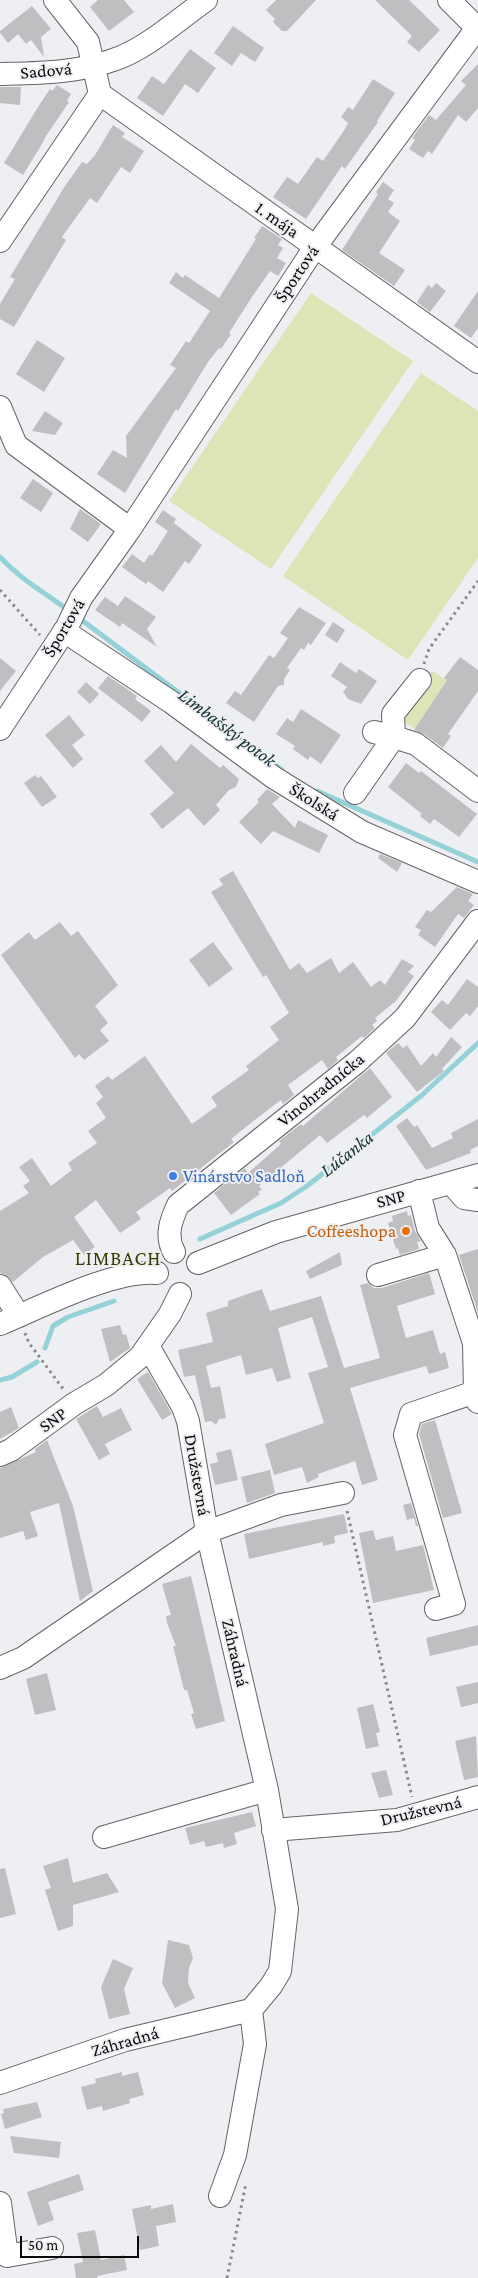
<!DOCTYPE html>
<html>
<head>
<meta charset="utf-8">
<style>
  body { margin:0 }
  #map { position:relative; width:478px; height:2278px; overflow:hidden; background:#eeeff2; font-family:"Crimson Pro",serif }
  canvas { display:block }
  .scale { position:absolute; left:20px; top:2236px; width:119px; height:22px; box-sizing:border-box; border:2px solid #0b0b0c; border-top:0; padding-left:6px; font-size:15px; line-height:18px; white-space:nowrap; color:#0b0b0c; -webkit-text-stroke:4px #eeeff2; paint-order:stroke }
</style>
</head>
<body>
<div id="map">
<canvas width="478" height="2278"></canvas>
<div class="scale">50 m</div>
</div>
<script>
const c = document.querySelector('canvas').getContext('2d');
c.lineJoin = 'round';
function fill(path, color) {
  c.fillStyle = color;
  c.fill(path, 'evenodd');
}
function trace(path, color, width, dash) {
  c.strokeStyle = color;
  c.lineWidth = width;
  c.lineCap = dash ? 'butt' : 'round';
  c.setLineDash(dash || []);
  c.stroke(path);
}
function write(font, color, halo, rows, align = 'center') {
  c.font = font + ' "Crimson Pro",serif';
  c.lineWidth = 4;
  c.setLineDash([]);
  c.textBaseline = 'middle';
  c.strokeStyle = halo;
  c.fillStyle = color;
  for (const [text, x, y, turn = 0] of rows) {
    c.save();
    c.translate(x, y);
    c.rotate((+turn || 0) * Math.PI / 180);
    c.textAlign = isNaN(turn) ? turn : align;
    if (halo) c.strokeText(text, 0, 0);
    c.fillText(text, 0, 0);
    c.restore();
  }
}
fill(new Path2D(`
  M311 293 413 361 271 569 169 501Z
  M421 373 478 411V558L408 660 283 576Z
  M432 671 447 680 415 729 404 722 401 713Z`), '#dde5b7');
trace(new Path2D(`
  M0 557C20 579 44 592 68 610
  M79 618 282 770
  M317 791 478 862
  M200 1239 281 1203 307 1186 422 1095 478 1043
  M45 1348 53 1326 68 1317 114 1301
  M0 1380 12 1377 37 1362`), '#95d2d7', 5);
fill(new Path2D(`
  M98 0H124L134 12 109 31 90 7Z
  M276 0H316L287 31H282L273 22 275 19 266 10Z
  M375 0H409L440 30 419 52 407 42 412 36Z
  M32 6 51 29 41 37 44 57 31 40 26 44 18 34 8 43 0 33V31Z
  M233 26 264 48 255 62 241 53 232 66 214 53Z
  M190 49 216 68 198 93 185 84 163 116 137 98 152 76 164 84Z
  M478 64V108L466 122 458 115 432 154 428 151 423 158 409 149 415 140 412 138 429 115 436 120 466 85 461 81Z
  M373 79 395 93 377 121 378 122 345 169 342 166 306 219 273 197 287 177 298 184 317 157 323 161 345 129 348 123 341 117 348 107 353 110Z
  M57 85 71 94 67 101 69 102 44 139H45L23 175 4 163 38 107 50 89 52 91Z
  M0 87H21L20 105 0 103Z
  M113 125 125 133 122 137 144 151 130 173 121 167 97 203 90 198 62 237 66 240 14 327 0 319V304L15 279 10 277 65 186 82 162 87 164 95 155Z
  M383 182 394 190 388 199 394 203 388 212 400 221 379 253 405 270 394 286 342 250 378 194 376 192Z
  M262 226 282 239 278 245 283 248 277 258 286 263 278 276 270 271 252 297 229 333 231 334 221 349 219 348 208 362 178 411 176 409 125 493 97 474 113 450 127 458 126 436 176 368 170 365 186 341 189 343 210 311 169 283 176 272 183 278 185 275 219 298 256 239 254 238Z
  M436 283 446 291 430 312 417 302 428 285 432 288Z
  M478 291V328L471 338 454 326Z
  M37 340 65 358 44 392 16 374Z
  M45 411 63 423 55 435 32 431Z
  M33 479 53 493 41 512 20 498Z
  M80 509 101 524 88 542 70 529Z
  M163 510 176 519 174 523 202 545 189 564 185 561 163 592 148 581 146 584 122 567 132 554 144 563 150 554 152 556 168 531 155 522Z
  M125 596 156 617 147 629 157 647 122 623 120 627 95 610 105 597 118 606Z
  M299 607 326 623 311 645 308 643 304 650 301 648 287 668 290 670 284 679V685L278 686 254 722 226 703 235 691 241 695 269 655 274 658 288 638 280 633Z
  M333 622 345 630 337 643 325 635Z
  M460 657 478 670V691L448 734 451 736 443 748 424 734 414 730 447 680 444 678Z
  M0 658 16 671 0 691Z
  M340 662 356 673 359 669 377 681 361 704 348 699 343 692 347 687 331 676Z
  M108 676 137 696 135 699 151 711 142 722 98 688Z
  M86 682 99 694 90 704 77 692Z
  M301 709 341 735 321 764 310 756 308 760 293 749 295 746 276 734 287 718 293 722Z
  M69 715 85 735 72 745 83 759 73 768 45 735Z
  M191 744 220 768 223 765 239 779 236 787 229 790 216 805 220 810 204 826 188 808 162 829 150 814 174 793 144 761 161 745 176 762Z
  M406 763 419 773 421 771 477 814 459 837 434 819 430 824 420 816 422 814 388 787Z
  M35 775 38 778 41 776 57 797 42 807 24 783Z
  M267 789 280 797 272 804 295 828 298 820 328 835 319 853 273 831 261 844 239 822 259 802 257 800Z
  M380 854 402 863 397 872 378 858Z
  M233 871 290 970 299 963 307 973 331 958 339 973 353 962 371 987 380 980 385 985 402 959 414 966 408 972 414 976 396 1001 375 1018 377 1021 372 1025 375 1028 364 1038 362 1036 336 1057 338 1060 328 1069 322 1060 288 1085 294 1095 283 1104 281 1100 256 1119 231 1139 234 1142 172 1191 170 1188 136 1212 141 1219 120 1233 96 1200 74 1217 95 1247 84 1255 73 1240 43 1257 13 1282 6 1275 0 1273V1211L29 1193 23 1186 30 1181 19 1167 32 1158 51 1186 72 1170 68 1163 97 1143 88 1131 106 1118 96 1103 103 1097 95 1086 108 1076 112 1080 145 1056 192 1124 217 1106 211 1097 249 1070 246 1066 279 1040 270 1027 289 1013 266 975 263 977 211 892 223 885 219 879Z
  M457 887 473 894 468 901 474 905 464 918 458 914 435 947 418 935 421 930 415 927 427 910 431 912Z
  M60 922 71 936 78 931 118 985 95 1006 108 1023 100 1030 109 1041 84 1060 79 1054 75 1058 1 955 29 932 35 940Z
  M213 942 233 969 209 987 189 960Z
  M467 979 478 987V1006L470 1016 466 1013 450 1030 431 1012 442 1000 448 1005Z
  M451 1037 462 1047 442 1069 444 1071 417 1092 386 1053 398 1043 403 1048 407 1045 421 1066 433 1053 436 1057Z
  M370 1068 392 1097 367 1118 364 1115 327 1143 320 1135 259 1186 262 1190 258 1192 260 1194 231 1215 214 1193 245 1168 248 1173 281 1144 279 1141 301 1124 303 1126Z
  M407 1118 414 1127 417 1125 432 1148 453 1138 451 1133 478 1119V1146L470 1150 471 1153 426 1170 396 1126Z
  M407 1211 408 1216 411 1215 415 1231 421 1241 417 1242 419 1249 400 1255 398 1248 396 1249 388 1223 393 1221 392 1216Z
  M478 1249V1313L459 1255Z
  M340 1252 342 1265 310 1279 306 1271Z
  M429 1273 435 1294 397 1306 406 1338 433 1330 440 1354 445 1352 449 1368 429 1374 426 1366 350 1388 378 1480 362 1485 355 1461 318 1474 319 1477 307 1483 302 1467 274 1475 265 1444 324 1423 308 1373 328 1367 312 1317 278 1328 291 1378 277 1382 272 1368 246 1375 241 1355 206 1366 211 1388 220 1386 226 1418 219 1419 216 1425 211 1421 205 1422 195 1375 184 1377 178 1350 213 1342 206 1313 228 1306V1301L262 1289 270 1311 321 1296 344 1368 380 1358 360 1285 368 1283 374 1288H382Z
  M120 1325 123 1335 126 1334 130 1348 110 1362 101 1329Z
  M148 1372 172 1414 162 1420 137 1379Z
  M97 1406 103 1417 121 1408 132 1430 105 1444 110 1454 99 1460 76 1419Z
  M11 1407 19 1428 0 1439V1412Z
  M435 1420 462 1513 443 1518 419 1434 422 1424Z
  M47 1440 73 1506 93 1591 80 1601 59 1503 30 1512 38 1536 26 1540 23 1531 0 1538V1468L36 1452 35 1449Z
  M231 1449 238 1480 215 1485 210 1464 218 1462 216 1453Z
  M270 1470 275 1493 247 1503 241 1477Z
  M411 1503 418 1526H416L414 1518 407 1520 403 1505Z
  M344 1514 348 1533 334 1536 335 1543 323 1546V1542L249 1559 244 1534Z
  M373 1530 376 1540 393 1536 396 1551 423 1545 434 1590 373 1603 359 1533Z
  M191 1576 225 1721 196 1729 191 1714 194 1713 187 1690H184L173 1646H176L167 1623 166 1616 171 1615 162 1584Z
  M478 1625V1645L430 1656 426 1638Z
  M47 1673 56 1710 35 1715 26 1679Z
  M478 1682V1703L461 1707 456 1687Z
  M373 1704 380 1732 376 1733 379 1746 366 1749 357 1708Z
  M476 1736 478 1777 464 1780 455 1741Z
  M386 1770 393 1795 379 1798 371 1773Z
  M252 1812 256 1826 234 1833 237 1844 224 1848 223 1843 206 1847 204 1841 190 1845 185 1828Z
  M68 1858 73 1883 107 1873 119 1892 73 1905V1926L58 1931 45 1890 51 1888 43 1866Z
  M5 1868 16 1914 0 1918V1869Z
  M168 1940 189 1945 193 1958 189 1968 188 1983 195 1998 175 2008 162 1983Z
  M113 1959 133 1968 124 1989 130 2014 109 2019 101 1987Z
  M122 2072V2076L138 2072 144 2095 129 2099 130 2103 103 2111 102 2106 87 2110 81 2087 96 2083 95 2079Z
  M37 2102 42 2117 5 2129 1 2114 4 2113 3 2109Z
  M10 2136 61 2142 59 2158 14 2153Z
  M79 2174 84 2190 48 2202 54 2220 38 2226 27 2192Z
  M173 2204 176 2222 156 2226 159 2246 140 2250 132 2209 151 2205V2209Z
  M95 2230 101 2260 124 2255 127 2270 97 2276V2278H76L74 2264 83 2262 77 2233Z`), '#bfbfc2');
const minor = new Path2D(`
  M55 0 88 42 100 94 478 362
  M449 0 478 29
  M0 74C37 73 78 73 113 60 145 50 179 19 206 0
  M0 241 100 94
  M0 407 16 445 130 529
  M64 631 171 702 273 777 362 832 478 882
  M0 729 67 627 81 598 130 529 315 247 477 28
  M374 732 394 737 393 714 420 680
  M355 793 394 737 416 744 478 791
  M451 1183 464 1198 478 1200
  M419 1191 428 1228 445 1255 474 1343 475 1392 478 1402
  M174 1252C165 1236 171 1220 178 1205L357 1062 405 1018 478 921
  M198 1263 276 1232 478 1175
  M378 1275 445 1255
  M0 1286 19 1316
  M0 1324C41 1307 114 1269 157 1273
  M148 1346 183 1407 188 1421 207 1532 281 1505 343 1493
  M0 1455 11 1450 74 1404 106 1385 140 1357 170 1314 180 1294
  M436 1609 454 1604 405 1435 411 1414 475 1392
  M0 1668 23 1658 207 1532 267 1790 287 1909 280 1971 271 1986 251 2010 125 2040 0 2083
  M273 1830 397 1820 478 1797
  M104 1837 267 1790
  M220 2196 235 2155 255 2044 251 2010
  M0 2203 7 2256 52 2248`);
trace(minor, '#646467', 24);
trace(new Path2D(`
  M0 590 40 635
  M424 664 429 649 478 581
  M25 1333 29 1343 64 1390
  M347 1511 412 1797
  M227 2278 246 2183`), '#89898b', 3, [2.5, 4]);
trace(minor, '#fff', 22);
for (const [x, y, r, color] of [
  [173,1176,5,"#3f7fe0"],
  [406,1231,5,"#e8710a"]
]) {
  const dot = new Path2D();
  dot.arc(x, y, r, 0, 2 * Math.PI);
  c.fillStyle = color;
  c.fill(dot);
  trace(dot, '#eeeff2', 2);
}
write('18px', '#0b0b0c', '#eeeff2', [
  ["Sadová",46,71,-5],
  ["1. mája",277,220,35],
  ["Športová",297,274,-56],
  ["Športová",64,628,-59],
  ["Školská",314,802,32],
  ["Vinohradnícka",321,1090,-39],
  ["SNP",391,1199,-15],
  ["SNP",53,1420,-36],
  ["Družstevná",197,1475,80],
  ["Záhradná",235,1653,77],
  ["Družstevná",421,1811,-13],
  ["Záhradná",125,2042,-16]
]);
write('18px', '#366cbe', '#eeeff2', [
  ["Vinárstvo Sadloň",183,1176]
], 'left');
write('18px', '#c56008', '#eeeff2', [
  ["Coffeeshopa",396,1231]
], 'right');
write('italic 19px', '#113133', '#eeeff2', [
  ["Limbašský potok",227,728,37],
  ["Lúčanka",347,1154,-38]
]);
c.letterSpacing = '1px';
write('20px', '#333f03', '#eeeff2', [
  ["LIMBACH",118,1259]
]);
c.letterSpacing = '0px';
</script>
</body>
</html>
